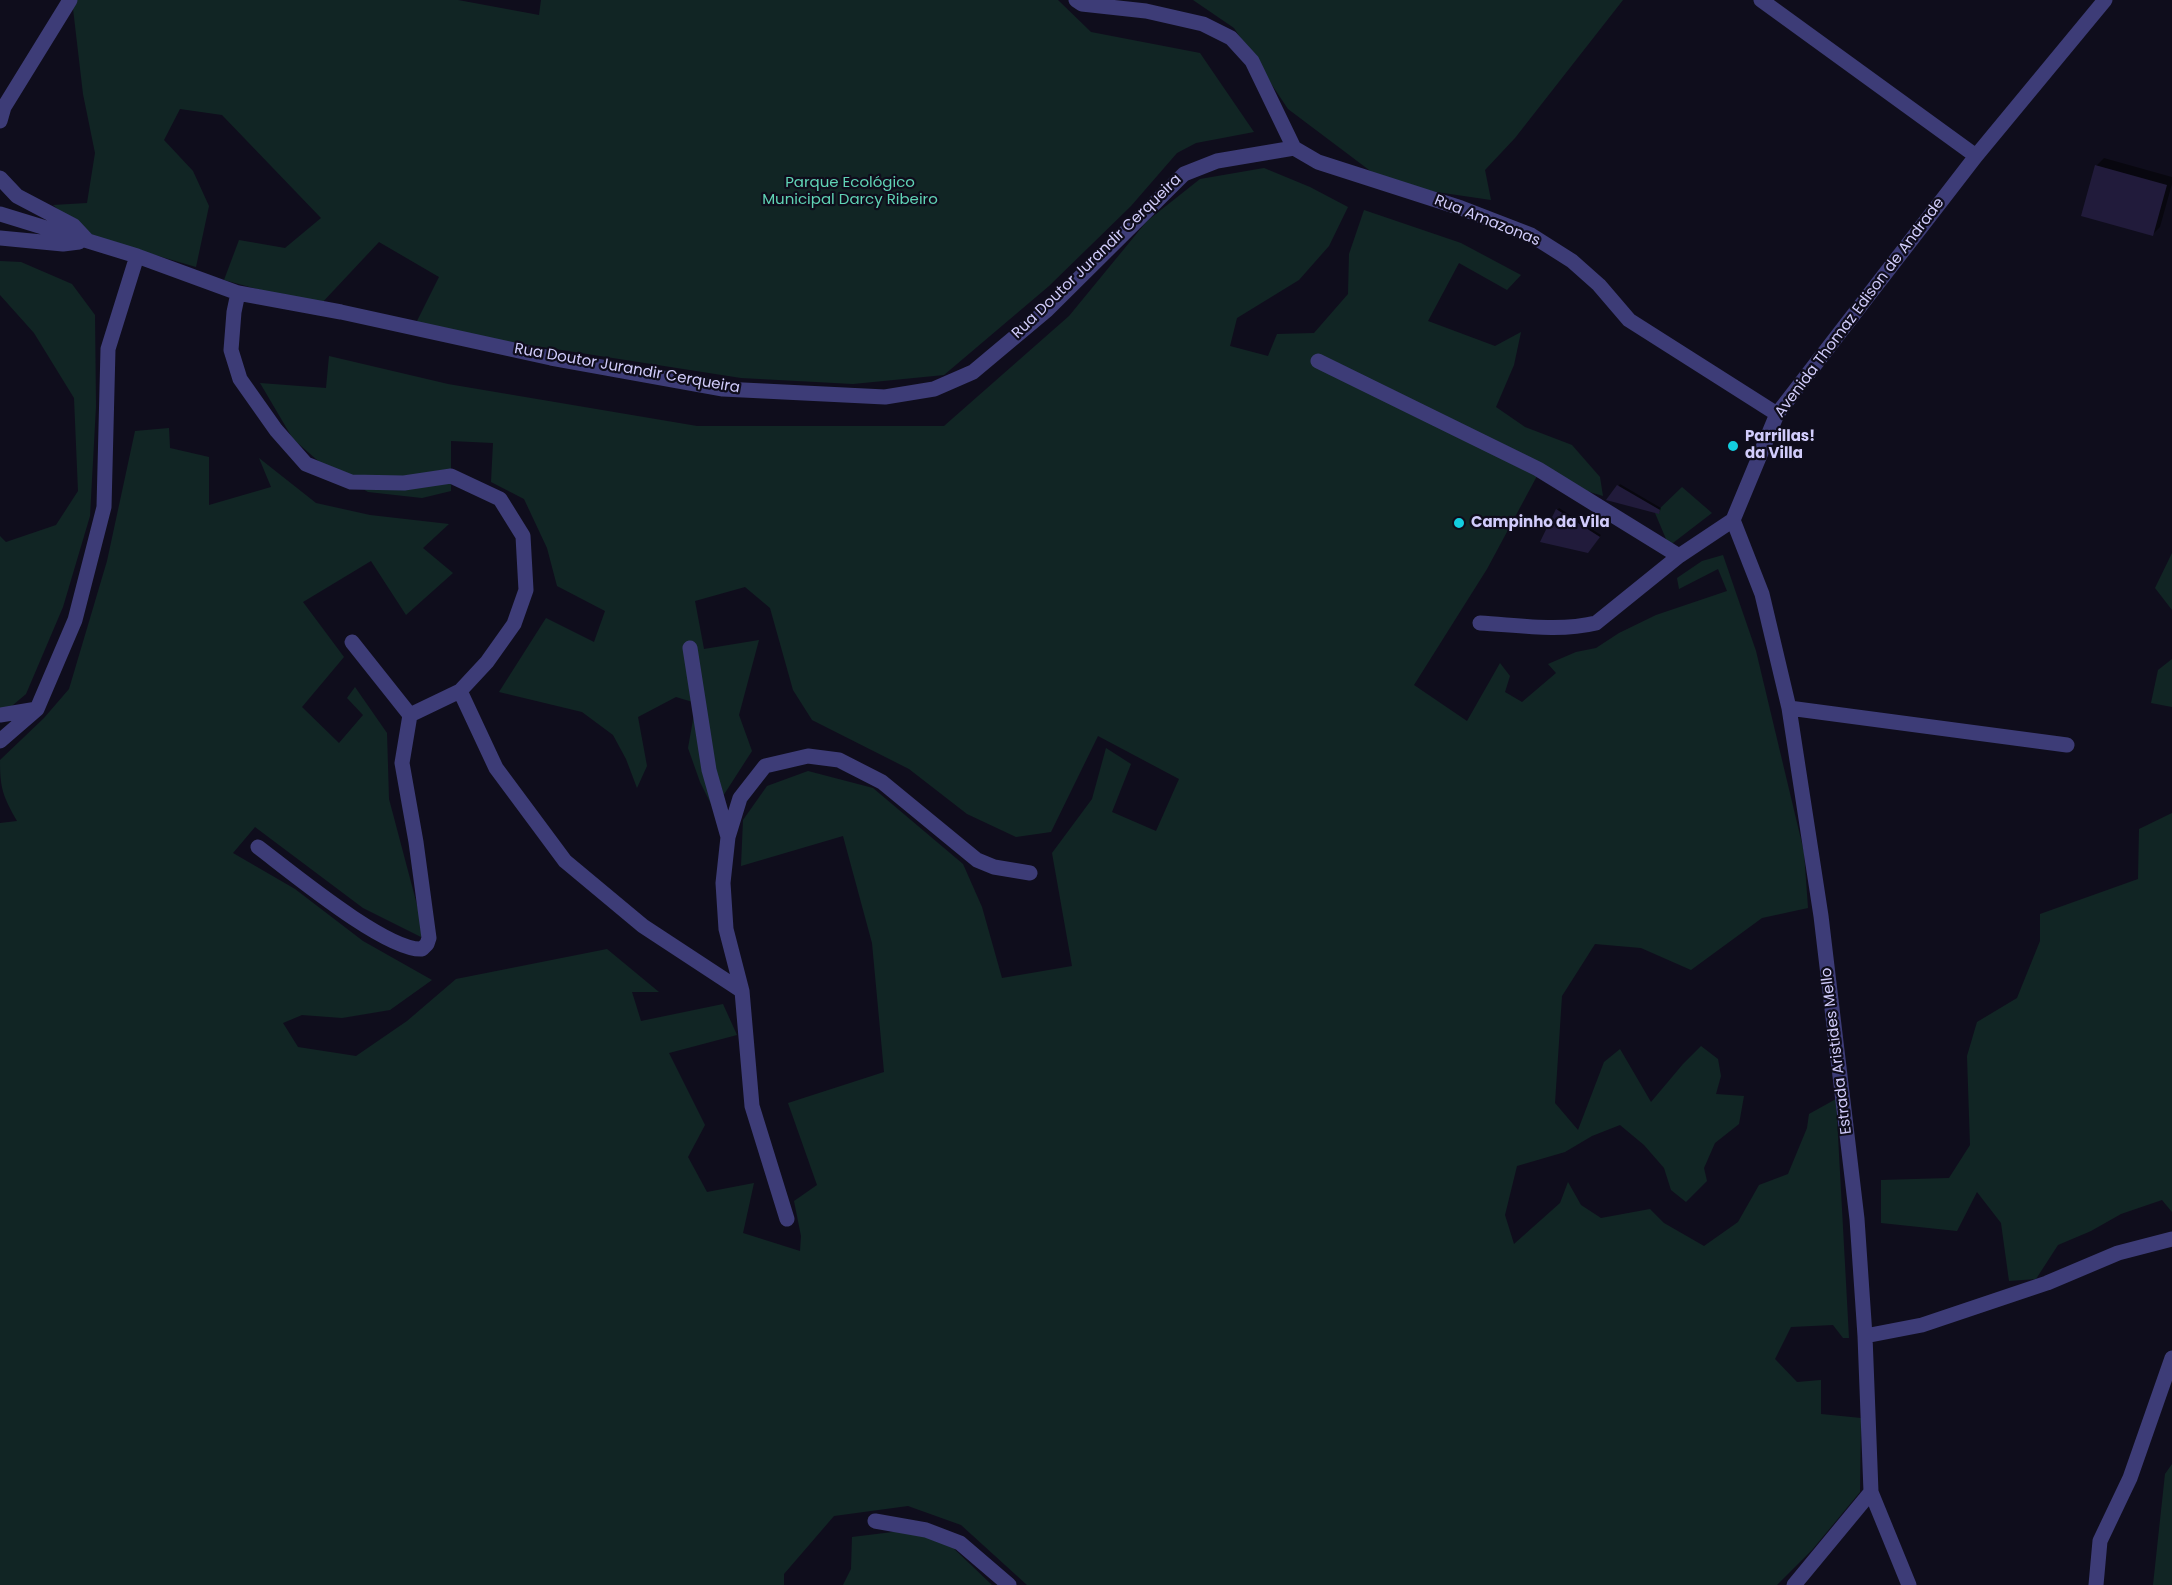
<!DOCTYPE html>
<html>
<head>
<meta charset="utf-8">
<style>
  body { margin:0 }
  canvas { display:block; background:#0f0d1c }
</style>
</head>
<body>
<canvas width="2172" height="1585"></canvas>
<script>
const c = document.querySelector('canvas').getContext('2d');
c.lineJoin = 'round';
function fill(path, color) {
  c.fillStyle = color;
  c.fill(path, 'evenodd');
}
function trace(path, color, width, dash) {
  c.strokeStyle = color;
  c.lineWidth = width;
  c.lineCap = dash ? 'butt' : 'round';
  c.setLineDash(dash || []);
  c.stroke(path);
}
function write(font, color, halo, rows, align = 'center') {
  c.font = font + ' Poppins,sans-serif';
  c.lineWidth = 4.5;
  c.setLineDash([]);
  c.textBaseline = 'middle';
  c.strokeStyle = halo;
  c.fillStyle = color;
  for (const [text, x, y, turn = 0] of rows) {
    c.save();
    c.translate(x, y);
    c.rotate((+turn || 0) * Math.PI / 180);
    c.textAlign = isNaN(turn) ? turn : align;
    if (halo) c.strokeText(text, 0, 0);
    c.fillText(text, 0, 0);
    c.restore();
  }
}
fill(new Path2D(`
  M72 0H458L539 15 541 0H1058L1091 32 1200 53 1254 132 1196 143 1177 153 1131 206 1049 286 944 375 853 384 741 378 414 327 439 277 379 242 319 306 224 280 239 240 285 248 321 218 222 115 180 109 164 140 193 171 209 206 196 267 90 236 53 205 87 203 95 153 83 94Z
  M1193 0H1623L1515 138 1485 170 1491 200 1389 185 1288 109 1234 28Z
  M1264 168 1310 187 1348 207 1329 246 1299 280 1237 318 1230 346 1268 356 1277 334 1314 333 1348 294 1349 254 1364 210 1461 243 1521 275 1507 290 1459 263 1428 321 1495 346 1521 332 1514 365 1496 407 1525 427 1572 445 1600 477 1603 496 1537 476 1487 569 1414 685 1467 721 1500 663 1510 676 1505 692 1522 702 1556 673 1548 664 1576 652 1596 648 1619 633 1656 615 1727 591 1718 569 1679 589 1677 578 1702 561 1723 555 1756 651 1804 852 1808 908 1762 918 1691 970 1641 948 1595 944 1562 996 1555 1103 1578 1130 1604 1062 1620 1049 1651 1102 1683 1064 1701 1046 1718 1059 1721 1076 1716 1094 1744 1096 1739 1124 1715 1143 1704 1168 1707 1181 1686 1202 1671 1190 1664 1168 1644 1145 1620 1125 1592 1136 1565 1152 1517 1166 1505 1215 1514 1244 1560 1203 1568 1182 1581 1205 1601 1218 1650 1209 1664 1223 1704 1246 1738 1222 1759 1185 1788 1174 1807 1128 1809 1114 1836 1099 1849 1338H1843L1833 1325 1791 1327 1775 1359 1797 1382 1821 1380V1414L1861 1418 1860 1492 1812 1550 1777 1585H1027L961 1525 908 1506 834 1516 784 1574V1585H0V823L17 821C3 796 0 789 0 760L44 718 69 689 107 561 135 431 169 428 170 448 209 457V505L271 487 259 458 316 503 370 515 449 524 423 548 453 573 406 615 371 561 303 602 344 657 302 707 339 743 363 715 347 698 355 687 387 733 389 799 421 920V937L363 908 255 827 233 853 295 889 363 941 432 980 390 1010 342 1018 302 1015 283 1023 298 1047 356 1056 407 1021 456 979 607 949 659 992H632L641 1021 723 1004 737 1035 669 1053 705 1125 688 1157 707 1192 754 1183 743 1233 800 1251 801 1236 794 1201 817 1185 788 1103 884 1072 872 943 843 836 741 866 743 820 767 786 808 771 873 788 963 864 982 907 1002 978 1072 966 1052 853 1092 799 1106 748 1131 764 1112 812 1156 831 1179 779 1098 736 1051 832 1016 837 967 814 909 769 812 720 793 690 770 608 745 587 695 601 704 649 759 640 739 715 752 751 714 810 700 782 688 748 696 703 676 697 638 717 647 766 637 788 626 759 613 735 582 712 499 692 546 618 594 642 605 611 557 586 547 548 524 499 491 482 493 443 451 441V491L422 498 368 492 324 466 293 439 260 383 326 388 329 356 448 384 697 426H944L1069 316 1147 221 1200 179Z
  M0 261 21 262 72 284 95 315 96 406 90 516 63 607 26 694 0 716V536L6 542 56 525 78 491 74 398 34 333 0 295Z
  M1682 487 1712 513 1669 546 1655 513Z
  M2172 553V610L2155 588Z
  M2172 659V707L2151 703 2158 670Z
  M2172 813V1212L2162 1200 2121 1214 2091 1231 2058 1245 2036 1279 2009 1281 2001 1223 1977 1192 1957 1231 1881 1223V1180L1949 1178 1970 1145 1967 1056 1977 1022 2017 998 2040 941V914L2138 879 2139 829Z
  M2172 1464V1585H2153L2165 1474Z
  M909 1530 949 1544 992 1585H843L851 1569 852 1537Z`), '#112524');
fill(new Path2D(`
  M2104 158 2172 177V184L2160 227 2153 234 2096 166Z
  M1620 484 1661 508 1660 511 1658 513 1609 499Z
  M1559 508 1601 535 1590 550 1557 510Z`), '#0007');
fill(new Path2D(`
  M2095 165 2167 185 2153 236 2081 216Z
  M1617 485 1660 510 1659 514 1606 500Z
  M1556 509 1600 537 1588 553 1540 542Z`), '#211b3b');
trace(new Path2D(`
  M1076 0 1082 4 1146 11 1203 24 1231 38 1252 61 1294 148
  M1761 0 1976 156
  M0 121 4 107 70 0
  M1294 148 1318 162 1461 208 1531 235 1572 261 1599 285 1629 320 1777 414
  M0 178 17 196 74 226 88 241
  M0 214 137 256 238 293 341 312 551 358 723 389 885 397 934 389 973 372 1047 310 1184 174 1217 161 1294 148
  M0 238 63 244 79 242
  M238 293 234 312 231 350 240 379 276 430 306 464 351 482 404 483 451 476 500 499 523 536 526 590 514 624 487 662 460 691 410 715 352 642
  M1318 361 1538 469 1679 556
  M1733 520 1762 594 1789 708 1821 916 1857 1219 1865 1336 1871 1492 1909 1585
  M1480 623C1517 625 1559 632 1596 623L1679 556 1733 520 1777 414 1976 156 2105 0
  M690 648 709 770 728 837
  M460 691 496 768 565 861 643 926 742 991 752 1106 787 1219
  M1789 708 2067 745
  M0 715 37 709
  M0 741 37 709 75 620 104 507 108 349 137 256
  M258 847C290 871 386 951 422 949L427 944 429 938 416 842 402 763 410 715
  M742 991 726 929 723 883 728 837 740 798 765 766 808 756 839 760 882 782 977 860 994 867 1030 873
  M1865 1336 1922 1325 2047 1283 2118 1253 2172 1239
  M875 1521 926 1530 960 1543 1009 1585
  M1794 1585 1871 1492
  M2096 1585 2100 1541 2130 1478 2172 1358`), '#3d3c77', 15);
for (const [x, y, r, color] of [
  [1733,446,6,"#13cee0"],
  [1459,523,6,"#13cee0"]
]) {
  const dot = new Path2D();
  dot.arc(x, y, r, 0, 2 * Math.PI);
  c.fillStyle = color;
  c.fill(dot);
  trace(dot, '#0f0d1c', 2);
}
write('15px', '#60d3b5', '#0f0d1c', [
  ["Parque Ecológico",850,183],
  ["Municipal Darcy Ribeiro",850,200]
]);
write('15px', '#d1ccfb', '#0f0d1c', [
  ["Rua Amazonas",1487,221,22],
  ["Rua Doutor Jurandir Cerqueira",1097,257,-44],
  ["Avenida Thomaz Edison de Andrade",1860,308,-53],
  ["Rua Doutor Jurandir Cerqueira",627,369,10],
  ["Estrada Aristides Mello",1837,1051,-97]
]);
write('bold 15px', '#d1ccfb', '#0f0d1c', [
  ["Parrillas!",1745,437],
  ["da Villa",1745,454],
  ["Campinho da Vila",1471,523]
], 'left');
</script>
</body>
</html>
